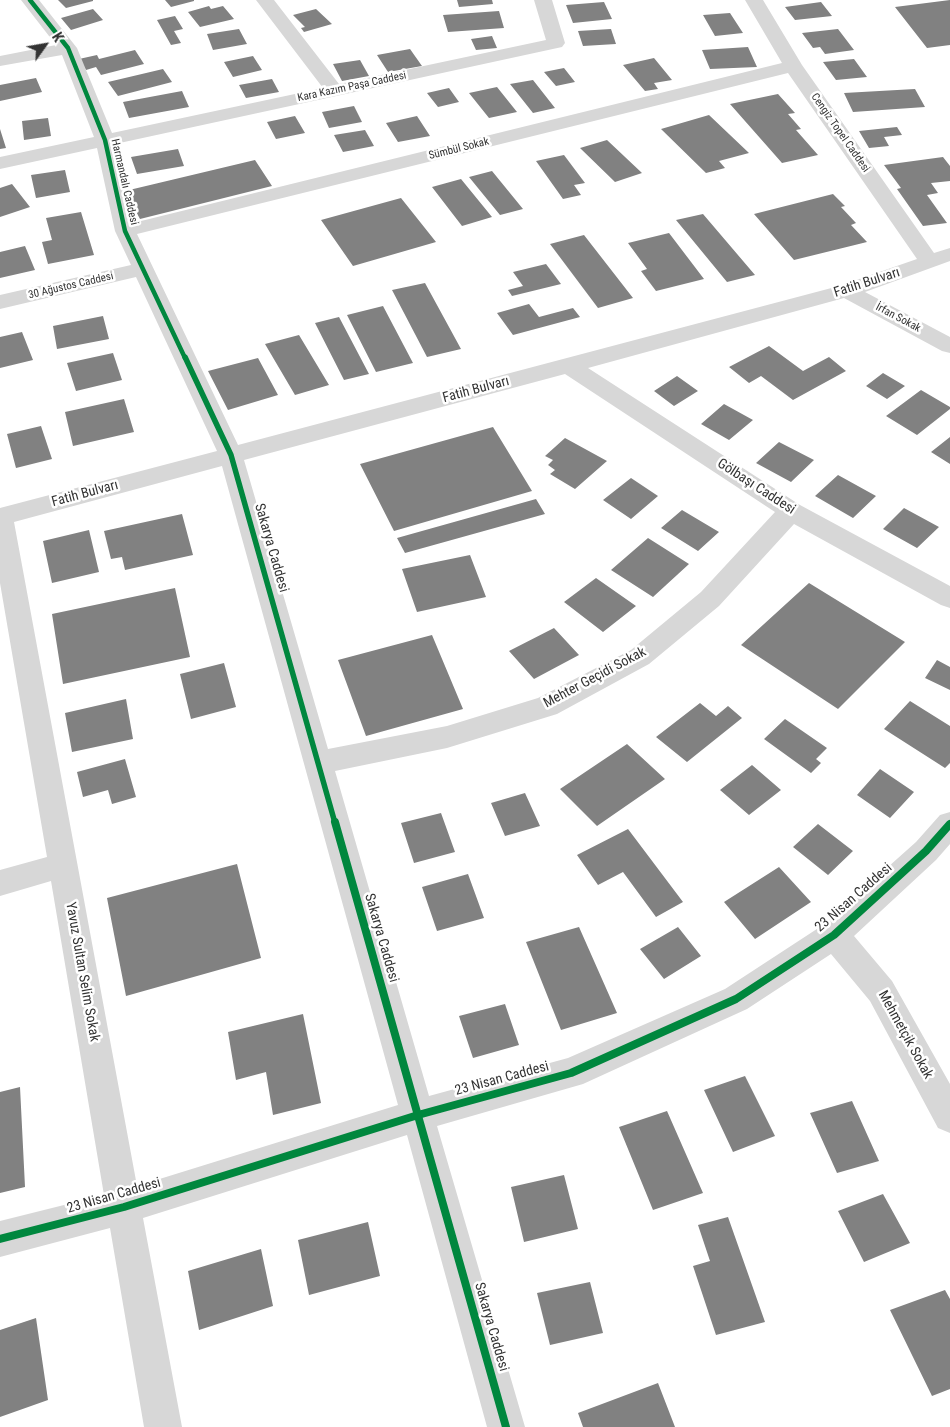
<!DOCTYPE html>
<html>
<head>
<meta charset="utf-8">
<style>
  body { margin:0 }
  #map { position:relative; width:950px; height:1427px; overflow:hidden; background:#fff; font-family:"Roboto Condensed",sans-serif }
  canvas { display:block }
  .north { position:absolute; left:20px; top:20px; width:50px; height:50px; -webkit-text-stroke:4px #fff; paint-order:stroke; rotate:58deg; font-size:14px; font-weight:700; line-height:20px; text-align:center; color:#333 }
  .north::after { content:''; display:block; margin:auto; width:18px; height:22px; background:#333; clip-path:polygon(50% 0,100% 100%,50% 72%,0 100%) }
</style>
</head>
<body>
<div id="map">
<canvas width="950" height="1427"></canvas>
<div class="north">K</div>
</div>
<script>
const c = document.querySelector('canvas').getContext('2d');
c.lineJoin = 'round';
function fill(path, color) {
  c.fillStyle = color;
  c.fill(path, 'evenodd');
}
function trace(path, color, width, dash) {
  c.strokeStyle = color;
  c.lineWidth = width;
  c.lineCap = dash ? 'butt' : 'round';
  c.setLineDash(dash || []);
  c.stroke(path);
}
function write(font, color, halo, rows, align = 'center') {
  c.font = font + ' "Roboto Condensed",sans-serif';
  c.lineWidth = 5;
  c.setLineDash([]);
  c.textBaseline = 'middle';
  c.strokeStyle = halo;
  c.fillStyle = color;
  for (const [text, x, y, turn = 0] of rows) {
    c.save();
    c.translate(x, y);
    c.rotate((+turn || 0) * Math.PI / 180);
    c.textAlign = isNaN(turn) ? turn : align;
    if (halo) c.strokeText(text, 0, 0);
    c.fillText(text, 0, 0);
    c.restore();
  }
}
fill(new Path2D(`
  M58 0H93V1L66 8Z
  M165 0H194V1L171 7Z
  M457 0H492L493 4 459 7Z
  M950 0V45L927 48 895 7Z
  M604 2 612 19 573 23 566 5Z
  M821 2 832 16 795 20 785 7Z
  M209 6 211 9 223 6 234 19 200 27 188 12Z
  M93 9 103 20 71 30 61 18Z
  M316 9 332 24 304 32 301 28 305 27 293 15Z
  M499 11 504 28 448 32 443 15Z
  M730 13 743 33 715 36 703 15Z
  M175 16 183 29 174 31 181 43 171 45 157 20Z
  M239 29 247 44 213 50 207 34Z
  M611 29 616 44 583 46 578 31Z
  M838 29 854 50 825 54 820 47 813 48 802 33Z
  M492 36 497 48 476 50 471 39Z
  M748 47 757 67 710 69 702 50Z
  M410 49 422 66 388 72 377 55Z
  M135 50 144 64 101 75 96 67 86 70 79 59 97 55 99 59Z
  M253 56 262 70 233 77 224 62Z
  M654 58 672 80 654 83 658 89 645 91 623 65Z
  M854 59 867 77 836 80 823 62Z
  M360 60 369 76 342 81 333 64Z
  M564 68 575 82 556 86 544 72Z
  M163 69 172 82 118 96 108 82Z
  M36 78 42 92 0 101V85Z
  M272 79 279 92 246 98 239 85Z
  M533 80 555 108 533 113 510 84Z
  M497 87 517 112 489 118 469 93Z
  M449 88 459 102 438 107 427 93Z
  M915 89 925 107 853 112 844 93Z
  M182 91 189 107 129 118 123 102Z
  M778 94 795 113 788 114 801 129 796 130 818 155 782 163 730 104Z
  M354 106 362 122 329 128 322 112Z
  M709 115 749 153 719 161 725 168 706 173 661 129Z
  M295 116 305 133 276 139 267 122Z
  M417 116 430 136 398 142 386 123Z
  M48 118 51 136 24 140 22 121Z
  M897 127 902 135 884 137 889 146 869 148 859 131Z
  M0 129 6 148 0 149Z
  M365 130 374 146 343 152 334 135Z
  M607 140 642 173 615 182 580 148Z
  M178 149 184 166 137 174 131 157Z
  M564 155 585 183 574 185 581 195 563 199 536 161Z
  M943 157 950 166V181L931 183 938 193 927 195 947 223 923 226 897 189 901 188 884 165Z
  M255 160 272 186 140 219 125 191Z
  M65 170 70 192 36 198 31 175Z
  M492 171 523 209 500 215 469 177Z
  M461 179 492 217 462 226 432 187Z
  M12 184 30 207 0 217V188Z
  M833 194 845 206 841 207 856 223 851 225 867 242 794 260 754 214Z
  M401 198 436 242 353 266 321 220Z
  M81 212 94 255 48 264 42 242 52 240 46 218Z
  M703 214 755 275 727 282 676 220Z
  M669 233 704 279 656 291 641 271 647 269 628 243Z
  M584 235 633 298 598 308 550 244Z
  M25 246 35 270 0 278V252Z
  M546 264 561 284 512 296 508 290 523 286 513 272Z
  M425 283 461 349 427 357 392 290Z
  M529 304 539 317 573 308 580 317 513 335 497 313Z
  M383 306 413 363 376 372 347 315Z
  M103 316 109 339 57 349 53 326Z
  M339 317 369 374 344 380 315 323Z
  M22 332 33 360 0 368V337Z
  M299 335 329 385 295 395 265 344Z
  M769 346 803 371 829 357 846 371 793 400 761 376 749 383 729 367Z
  M113 353 122 380 76 391 67 363Z
  M258 358 278 395 228 410 208 371Z
  M883 373 905 386 887 399 866 386Z
  M677 376 698 391 674 406 654 391Z
  M921 390 950 407V409L917 435 886 416Z
  M124 399 134 432 73 446 65 412Z
  M724 404 753 420 729 440 701 424Z
  M41 426 52 459 16 468 7 434Z
  M493 427 532 491 394 531 360 464Z
  M950 437V464L931 452Z
  M565 438 607 461 575 489 550 474 555 470 548 465 553 460 545 456Z
  M779 442 814 460 791 482 756 463Z
  M838 475 876 496 853 518 815 496Z
  M631 478 658 496 631 519 603 500Z
  M536 499 545 514 405 553 397 538Z
  M904 508 939 527 917 548 883 529Z
  M682 510 719 532 698 551 661 528Z
  M182 514 193 555 125 570 122 557 111 559 104 531Z
  M89 530 99 572 52 583 43 541Z
  M648 538 689 564 653 597 611 570Z
  M470 555 486 597 417 612 402 569Z
  M596 578 636 606 603 632 564 602Z
  M809 583 905 642 838 709 741 645Z
  M175 588 190 657 63 684 52 614Z
  M554 628 579 655 534 679 509 651Z
  M432 635 463 709 366 736 338 660Z
  M937 660 950 667V690L925 678Z
  M224 663 236 707 191 719 180 674Z
  M126 699 133 739 72 752 65 713Z
  M910 701 950 726V763L945 768 884 729Z
  M700 703 716 716 728 706 742 718 687 762 656 737Z
  M785 719 827 748 816 759 821 763 811 773 764 739Z
  M627 744 665 779 597 826 560 789Z
  M125 759 136 797 112 804 108 790 83 797 77 772Z
  M752 765 781 790 749 815 720 790Z
  M880 769 914 792 890 818 857 795Z
  M525 793 540 826 505 836 491 803Z
  M441 813 455 852 414 863 401 823Z
  M818 824 853 851 828 875 793 847Z
  M628 829 683 902 656 917 623 872 598 885 577 855Z
  M237 864 261 958 126 996 107 898Z
  M779 867 811 902 755 939 724 902Z
  M468 874 484 918 437 931 422 887Z
  M579 927 617 1013 561 1030 526 942Z
  M678 927 701 956 664 979 640 949Z
  M505 1004 519 1045 473 1058 459 1016Z
  M303 1014 321 1103 273 1115 266 1072 236 1080 228 1032Z
  M745 1076 775 1136 733 1152 704 1090Z
  M20 1087 25 1187 0 1193V1092Z
  M852 1101 879 1161 837 1173 810 1113Z
  M667 1111 703 1193 653 1210 619 1127Z
  M564 1175 578 1229 524 1242 511 1187Z
  M883 1194 910 1243 864 1262 838 1211Z
  M728 1217 765 1322 716 1335 693 1266 710 1261 698 1225Z
  M368 1222 380 1276 309 1295 298 1240Z
  M261 1249 273 1306 199 1330 188 1271Z
  M590 1282 603 1333 550 1345 537 1293Z
  M945 1290 950 1299V1389L932 1396 890 1310Z
  M36 1318 48 1400 0 1417V1330Z
  M658 1383 675 1427H583L578 1413Z`), '#818181');
fill(new Path2D(`
  M21 0H39L77 48 112 133 323 88 256 0H274L339 84 546 40 534 0H552L565 43 562 47 115 144 133 223 782 63 745 0H763L802 65 934 253 950 248V261L865 292 950 337V353L942 351 844 298 588 368 800 505 950 586V608L941 605 794 524 719 606 649 664 557 714 447 748 335 771 429 1096 568 1058 725 989 823 925 916 842 940 815 950 812V844L936 860 854 936 892 981 950 1084V1133L938 1128 870 1001 831 954 747 1009 583 1084 437 1126 525 1427H487L407 1135 143 1218 182 1427H144L110 1228 0 1257V1221L104 1195 51 881 0 896V870L47 857 0 583V508L217 451 136 277 0 309V295L131 265 115 231 97 148 0 169V157L94 137 62 55 0 66V56L56 45ZM788 73 917 259 839 286 238 445 137 234ZM565 374 775 512 701 592 631 650 538 698 447 726 328 749 244 460ZM222 466 398 1105 137 1186 14 522Z`), '#d7d7d7');
trace(new Path2D(`
  M30 0 68 48 105 140 125 231 185 358`), '#00873e', 4.5);
trace(new Path2D(`
  M185 357 231 455 335 823`), '#00873e', 5.5);
trace(new Path2D(`
  M335 822 506 1427
  M0 1239 124 1207 418 1115 571 1073 736 999 834 935 926 851 950 824`), '#00873e', 8);
write('11px', '#333', '#fff', [
  ["Kara Kazım Paşa Caddesi",352,87,-12],
  ["Cengiz Topel Caddesi",840,133,55],
  ["Sümbül Sokak",459,149,-14],
  ["Harmandalı Caddesi",124,182,77],
  ["30 Ağustos Caddesi",71,286,-13],
  ["İrfan Sokak",898,318,28]
]);
write('14px', '#333', '#fff', [
  ["Fatih Bulvarı",867,283,-18],
  ["Fatih Bulvarı",476,390,-15],
  ["Gölbaşı Caddesi",756,487,33],
  ["Fatih Bulvarı",85,494,-15],
  ["Sakarya Caddesi",271,548,74],
  ["Mehter Geçidi Sokak",595,678,-28],
  ["23 Nisan Caddesi",854,898,-41],
  ["Sakarya Caddesi",381,938,74],
  ["Yavuz Sultan Selim Sokak",82,972,80],
  ["Mehmetçik Sokak",905,1035,61],
  ["23 Nisan Caddesi",502,1079,-15],
  ["23 Nisan Caddesi",114,1196,-16],
  ["Sakarya Caddesi",491,1327,74]
]);
</script>
</body>
</html>
